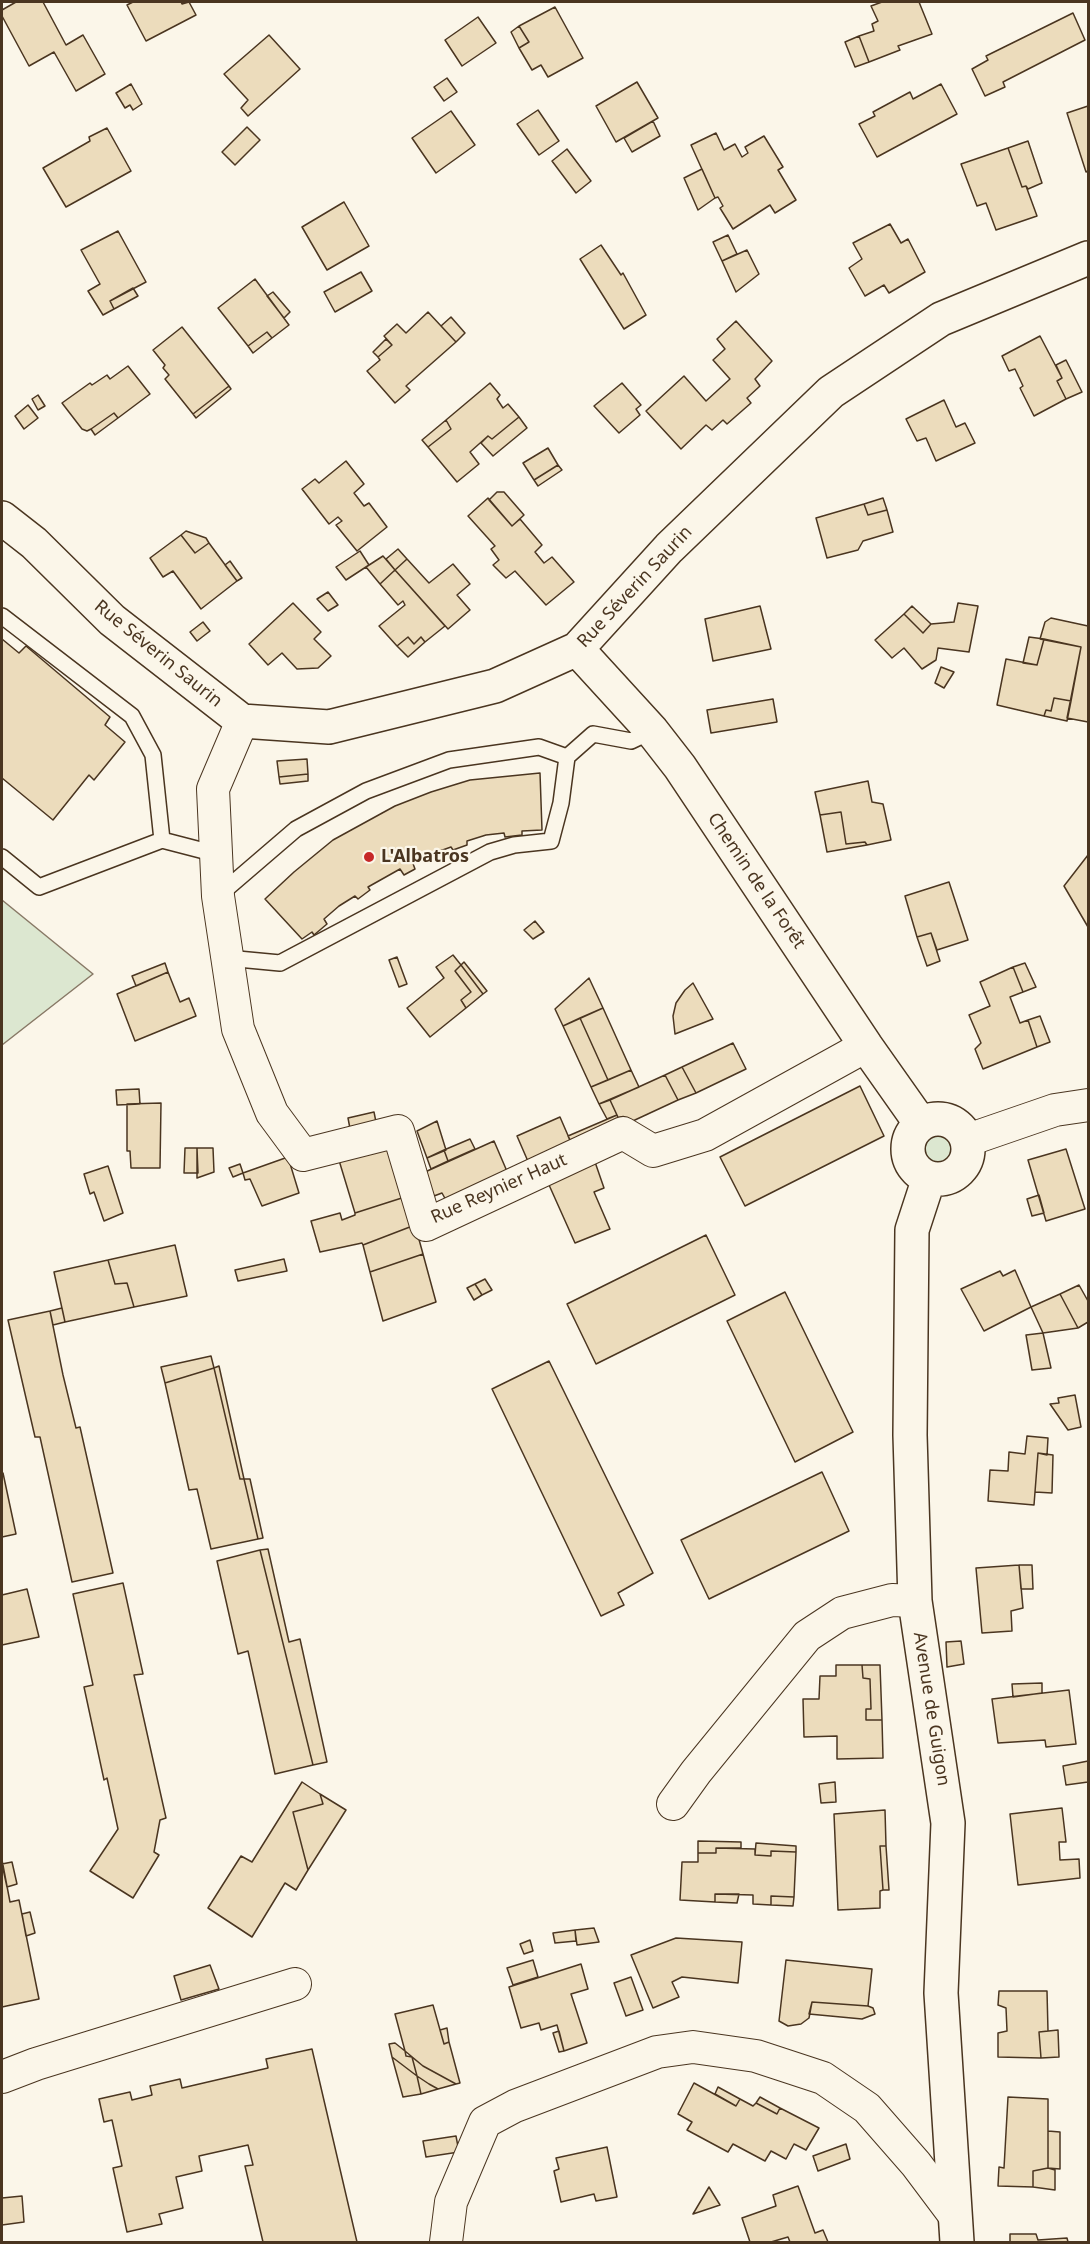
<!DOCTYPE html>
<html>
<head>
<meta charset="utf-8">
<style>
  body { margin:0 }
  #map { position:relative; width:1090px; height:2244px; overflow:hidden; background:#fbf6e9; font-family:"Noto Sans",sans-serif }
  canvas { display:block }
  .frame { position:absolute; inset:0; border:3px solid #4a3520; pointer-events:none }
</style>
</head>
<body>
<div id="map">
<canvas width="1090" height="2244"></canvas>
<div class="frame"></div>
</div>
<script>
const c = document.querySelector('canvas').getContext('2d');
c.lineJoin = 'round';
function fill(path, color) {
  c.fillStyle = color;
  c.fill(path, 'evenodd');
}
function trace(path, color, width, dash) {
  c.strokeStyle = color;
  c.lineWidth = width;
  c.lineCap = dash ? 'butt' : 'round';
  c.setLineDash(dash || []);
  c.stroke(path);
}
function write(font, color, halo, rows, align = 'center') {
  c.font = font + ' "Noto Sans",sans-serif';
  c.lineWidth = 4.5;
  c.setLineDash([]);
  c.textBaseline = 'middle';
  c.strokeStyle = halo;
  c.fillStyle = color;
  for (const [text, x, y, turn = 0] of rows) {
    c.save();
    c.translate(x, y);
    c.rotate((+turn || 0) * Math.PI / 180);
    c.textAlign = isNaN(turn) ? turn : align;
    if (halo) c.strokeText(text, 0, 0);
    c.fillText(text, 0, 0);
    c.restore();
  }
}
const green = new Path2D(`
  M2 900 93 974 2 1045Z
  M908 1149a30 30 0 1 1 60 0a30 30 0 1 1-60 0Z`);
fill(green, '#dce7d0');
trace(green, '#887966', 1.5);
const building = new Path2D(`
  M16 2H43L66 45 83 35 105 74 76 91 54 52 29 66 2 16V10Z
  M133 2H181L182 4 189 2 196 15 146 41 127 5Z
  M882 2H919L932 34 898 46 900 50 869 62 859 36 874 31 872 24 878 21 871 6Z
  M555 7 583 58 548 77 541 65 532 70 519 48 529 42 519 26Z
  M1073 13 1085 40 1003 82 1005 87 985 96 972 69 988 60 986 56Z
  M478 17 496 43 462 66 445 40Z
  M519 26 529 42 519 48 511 32Z
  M269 35 300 69 248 116 241 108 248 100 224 74Z
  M859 36 869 62 855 67 845 42Z
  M447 78 457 92 444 101 434 87Z
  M637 82 658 118 616 142 596 106Z
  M131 84 142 104 133 110 130 105 125 108 116 93Z
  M941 84 957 114 877 157 859 124 875 116 873 112 910 92 913 99Z
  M1088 106V171L1086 172 1067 113Z
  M538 110 559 141 539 155 517 124Z
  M451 111 475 145 436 173 412 138Z
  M653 121 660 136 632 152 624 138Z
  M247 127 260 140 235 165 222 152Z
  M107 128 131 171 66 207 43 168 90 141 89 137Z
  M716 133 724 150 735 144 742 157 748 153 745 147 764 136 783 167 778 170 796 200 775 213 770 205 733 229 720 208 723 206 718 197 715 198 691 145Z
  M1028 141 1042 183 1028 189 1026 186 1022 187 1008 148Z
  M1008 148 1022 187 1026 186 1037 216 996 230 986 203 977 206 961 164Z
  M567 149 591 181 576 193 552 161Z
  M702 169 715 198 698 210 684 178Z
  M344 202 369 246 327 270 302 227Z
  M890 224 901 243 908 239 925 272 889 293 884 285 865 296 849 268 862 259 853 243Z
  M118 231 146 282 110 301 114 309 103 315 88 291 100 284 81 250Z
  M728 235 737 254 722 261 713 242Z
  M601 245 621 275 623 273 646 315 624 329 580 259Z
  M747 250 759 274 736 292 722 261Z
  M361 272 372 291 335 312 324 292Z
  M255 279 289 325 272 338 267 332 248 346 218 308Z
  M133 288 138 296 114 309 110 301Z
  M273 292 290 312 284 318 267 296Z
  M428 312 456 342 406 386 410 390 395 403 367 371 380 360 378 357 392 345 384 336 397 324 406 333Z
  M451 317 465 333 456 342 441 326Z
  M736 321 772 361 755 379 760 386 747 398 751 403 727 424 723 420 712 430 706 425 681 449 646 411 684 376 706 401 730 379 713 360 725 349 717 339Z
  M182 327 229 386 193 414 165 379 169 375 163 368 165 365 153 350Z
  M267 332 272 338 253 353 248 346Z
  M1040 336 1062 378 1057 381 1066 399 1034 416 1020 388 1023 386 1015 369 1009 371 1002 356Z
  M386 339 392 345 378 357 373 352Z
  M1066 360 1082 392 1066 399 1057 381 1062 378 1056 365Z
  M128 366 150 394 118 418 114 413 91 429 87 431 82 429 62 403 90 383 92 385 107 375 110 379Z
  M490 383 500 395 497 399 503 408 508 404 519 417 492 439 488 436 470 452 479 464 457 482 428 447 451 429 446 420Z
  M622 383 641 405 636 409 640 415 619 433 594 406Z
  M229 386 231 389 196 418 193 414Z
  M38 395 45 406 38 410 32 399Z
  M944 400 956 427 965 423 975 443 936 461 926 438 917 441 906 419Z
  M28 405 38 418 24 429 15 416Z
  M114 413 118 418 95 435 91 429Z
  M519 417 527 428 493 456 481 443 488 436 492 439Z
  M446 420 451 429 428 447 422 440Z
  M548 448 558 465 534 480 523 463Z
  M346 461 364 484 354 493 364 506 369 503 387 527 357 551 336 525 342 521 338 517 329 524 302 489 315 479 319 483Z
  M558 465 562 470 538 486 534 480Z
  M497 492H504L524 515 512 526 489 500Z
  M488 498 512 526 520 519 542 545 535 552 544 563 552 557 574 582 546 605 515 571 506 578 493 565 499 560 491 549 495 546 468 516Z
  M883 498 887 510 868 515 864 504Z
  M864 504 868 515 887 510 893 532 863 541 858 550 827 558 816 518Z
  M186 531 206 538 209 543 195 553 181 535Z
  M181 535 195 553 209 543 237 581 201 609 173 571 163 577 150 558Z
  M398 549 407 559 395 570 386 559Z
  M360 551 369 565 346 580 336 567Z
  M383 556 395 570 380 584 366 567Z
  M407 559 429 583 453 564 470 584 457 595 470 610 448 629 395 570Z
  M230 561 242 578 237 581 225 565Z
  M395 570 445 626 425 642 421 637 414 644 408 637 397 646 379 626 405 605 403 601 398 605 380 584Z
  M328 592 338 605 328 611 317 599Z
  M293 603 321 632 314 639 331 656 318 668 297 669 282 653 268 665 249 644Z
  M958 603 978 606 969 652 938 648 936 660 922 669 904 648 892 658 875 640 904 614 923 633 931 624 954 622Z
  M760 606 771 649 713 661 705 619Z
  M912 606 931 624 923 633 904 614Z
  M1051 618 1088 626V722L1067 718 1081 647 1040 639 1045 622Z
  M203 622 210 631 197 641 190 632Z
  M408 637 414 644 421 637 425 642 408 657 397 646Z
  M1029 637 1044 639 1037 665 1023 663Z
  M2 639 19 653 26 646 110 717 105 725 125 742 94 780 89 775 53 820 2 778Z
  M1044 639 1081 647 1071 701 1054 698 1051 711 1046 710 1044 716 997 705 1006 659 1037 665Z
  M941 667 954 672 944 688 935 683Z
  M1054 698 1071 701 1067 721 1044 716 1046 710 1051 711Z
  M773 699 777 722 711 733 707 710Z
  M307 759 308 774 279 777 277 761Z
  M540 773 542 830 522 831V835L505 837 504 833 486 835 467 841V845L453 850 451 847 412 861 415 869 404 875 400 869 368 887 370 890 358 899 355 896 339 906 324 919 327 924 314 935 312 932 302 939 265 899 294 872 333 840 395 806 431 792 470 780Z
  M308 774V781L280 784 279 777Z
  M868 781 872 802 883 804 891 840 867 845 865 842 846 844 841 812 820 815 815 792Z
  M841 812 846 844 865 842 867 845 827 852 820 815Z
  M1088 855V927L1064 886Z
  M949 882 968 940 937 950 931 933 917 937 905 896Z
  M535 921 544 932 533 939 524 930Z
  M931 933 940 961 927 966 917 937Z
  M453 955 461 965 455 971 471 992 461 1000 466 1008 430 1037 407 1008 444 978 436 967Z
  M397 957 407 984 399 987 389 960Z
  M464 962 487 991 483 994 461 965Z
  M165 963 168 972 136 986 132 976Z
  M1025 963 1036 987 1023 992 1013 967Z
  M461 965 483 994 466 1008 461 1000 471 992 455 971Z
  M1013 967 1023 992 1010 997 1020 1023 1028 1020 1037 1047 983 1069 975 1049 981 1043 969 1015 990 1006 980 982Z
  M168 972 180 1002 189 998 196 1016 135 1041 117 994Z
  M589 978 603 1008 563 1026 555 1009Z
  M693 983 713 1019 675 1034 673 1016 676 1003 685 990Z
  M603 1008 631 1070 608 1080 580 1018Z
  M1040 1016 1050 1042 1037 1047 1028 1020Z
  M580 1018 608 1080 591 1087 563 1026Z
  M733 1043 746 1069 696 1093 682 1067Z
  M682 1067 696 1093 678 1100 665 1075Z
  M631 1070 639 1087 599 1104 591 1087Z
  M665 1075 678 1100 622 1126 610 1100Z
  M860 1086 884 1136 745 1206 720 1157Z
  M139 1089 140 1104 117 1105 116 1090Z
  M610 1100 617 1115 607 1119 599 1104Z
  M161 1103 160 1168H131L130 1151H127V1104Z
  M374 1112 377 1127 351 1134 348 1118Z
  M617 1115 622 1126 573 1147 568 1136Z
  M560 1117 573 1147 530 1166 517 1136Z
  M437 1121 446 1150 427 1158 417 1131Z
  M470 1139 475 1149 448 1161 444 1150Z
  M393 1140 408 1196 355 1213 338 1157Z
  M494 1141 509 1176 447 1202 442 1193 434 1196 425 1172Z
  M185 1148H197L198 1173H184Z
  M197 1148H213L214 1172 197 1178Z
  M1066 1149 1085 1209 1046 1221 1028 1160Z
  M444 1150 448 1161 431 1169 427 1158Z
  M288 1157 299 1193 262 1206 250 1179 245 1180 243 1173Z
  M595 1162 604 1188 594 1192 610 1229 575 1243 545 1176Z
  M240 1164 243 1173 233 1177 229 1168Z
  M108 1166 123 1213 104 1221 94 1192 90 1194 84 1174Z
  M1039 1195 1044 1213 1032 1216 1027 1199Z
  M408 1196 415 1225 363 1245 362 1243 320 1252 311 1221 340 1213 342 1220 355 1215V1213Z
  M415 1225 423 1254 370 1272 363 1245Z
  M706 1235 735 1295 596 1364 567 1304Z
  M175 1245 187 1296 134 1307 127 1283 115 1284 108 1260Z
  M423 1254 436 1302 383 1321 370 1272Z
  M284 1259 287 1271 238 1281 235 1270Z
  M108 1260 115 1284 127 1283 134 1307 65 1322 54 1272Z
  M1015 1270 1031 1307 984 1331 961 1289 1000 1271 1003 1276Z
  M485 1279 492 1290 482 1295 475 1284Z
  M475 1284 482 1295 474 1300 467 1288Z
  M1079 1285 1088 1301V1322L1078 1328 1060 1294Z
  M785 1292 853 1432 795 1462 727 1321Z
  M1060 1294 1078 1328 1043 1333 1031 1307Z
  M62 1308 65 1322 53 1325 50 1311Z
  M50 1311 63 1375 76 1428 80 1427 113 1573 72 1582 40 1437H35L8 1320Z
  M1043 1333 1051 1368 1032 1370 1026 1335Z
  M211 1356 214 1368 165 1383 161 1367Z
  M549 1361 653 1573 618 1593 624 1605 601 1616 492 1389Z
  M219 1366 244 1479H240L214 1368Z
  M214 1368 240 1479H244L258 1539 211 1549 197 1489 189 1490 165 1383Z
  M1075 1395 1081 1427 1068 1430 1050 1404 1059 1403 1058 1398Z
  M1027 1436 1048 1438 1047 1455 1038 1453 1034 1505 988 1501 990 1470 1008 1471 1009 1452 1025 1454Z
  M1038 1453 1053 1455 1052 1493 1035 1492Z
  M822 1472 849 1531 709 1599 681 1540Z
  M2 1473H3L16 1534 2 1537Z
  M244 1479H250L263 1538 258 1539Z
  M268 1549 289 1642 300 1639 327 1762 313 1765 260 1550Z
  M260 1550 313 1765 275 1774 248 1651 238 1654 217 1561Z
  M1019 1565H1032L1033 1589H1021Z
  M1019 1565 1023 1608 1011 1611 1012 1631 982 1633 976 1568Z
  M123 1583 143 1674 134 1675 166 1818 160 1820 154 1852 159 1855 133 1898 90 1871 118 1829 107 1778 104 1780 84 1687 93 1685 73 1594Z
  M27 1589 39 1637 2 1645V1595Z
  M961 1641 964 1664 947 1667 946 1642Z
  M836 1665H862L863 1678 870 1679 871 1709H866V1720H882L883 1758 837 1759V1736L804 1737 803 1699H819L820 1676H836Z
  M862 1665H880L882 1720H866V1709H871L870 1679 863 1678Z
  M1042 1683V1693L1013 1697 1012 1684Z
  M1069 1690 1076 1744 1046 1747 1045 1740 998 1743 992 1699Z
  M1088 1761V1782L1066 1785 1063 1766Z
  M302 1782 320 1794 323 1804 293 1812 308 1870 296 1890 285 1883 252 1937 208 1908 241 1856 252 1862Z
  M835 1782 836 1802 821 1803 819 1784Z
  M320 1794 346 1810 308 1870 293 1812 323 1804Z
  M1062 1808 1066 1842H1059L1060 1860 1079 1859 1080 1878 1018 1885 1010 1814Z
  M885 1810 886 1846H880L883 1890 880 1891V1908L838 1910 834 1814Z
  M698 1841 741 1842V1848H716V1853H698Z
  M756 1843 796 1846V1852L771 1851V1856L755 1855Z
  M880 1846H886L889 1890H883Z
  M716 1848 755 1849V1855L771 1856V1851L796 1852 794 1897 771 1896V1905L753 1904V1895L715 1894V1902L680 1900 682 1862H698V1853H716Z
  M2 1860 10 1902 19 1900 39 1999 2 2007Z
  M12 1862 17 1884 7 1887 2 1864Z
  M715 1894H739L737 1903 715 1902Z
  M771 1896 794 1897 793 1906 771 1905Z
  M30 1912 35 1933 26 1936 22 1914Z
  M594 1928 599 1942 577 1945 575 1930Z
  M575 1930 576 1941 555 1943 553 1933Z
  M676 1938 742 1942 738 1983 682 1977 672 1982 679 1997 653 2008 631 1955Z
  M530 1940 533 1951 524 1954 520 1944Z
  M533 1960 538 1977 513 1985 507 1968Z
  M786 1960 872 1969 868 2006 812 2002 809 2018 801 2024 788 2026 779 2021Z
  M581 1964 588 1989 571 1994 587 2043 564 2051 557 2025 541 2030 539 2023 521 2028 509 1987Z
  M210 1965 219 1989 181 2000 174 1976Z
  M631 1977 643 2010 626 2016 614 1983Z
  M999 1991H1047L1048 2031 1039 2032 1041 2058 998 2057V2033L1007 2031 1006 2008 998 2005Z
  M812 2002 868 2006 873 2008 875 2014 862 2019 809 2014Z
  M433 2005 444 2044 449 2042 460 2083 456 2084 423 2066 405 2051 395 2014Z
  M447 2028 449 2042 444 2044 440 2030Z
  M1058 2030 1059 2057 1041 2058 1039 2032Z
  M559 2031 564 2051 559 2052 553 2033Z
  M395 2043 405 2051 406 2056 412 2057 417 2076 392 2057 389 2044Z
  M312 2049 357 2242H263L245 2166 253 2165 248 2145 199 2156 202 2171 176 2177 183 2208 159 2214 162 2224 127 2232 113 2168 122 2166 112 2120 104 2122 99 2099 130 2092 132 2100 152 2095 150 2086 180 2079 182 2088 268 2068 266 2059Z
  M392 2057 417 2076 421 2094 403 2097Z
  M412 2057 423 2066 456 2084 438 2089 429 2084 417 2076Z
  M417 2076 429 2084 438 2089 421 2094Z
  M694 2083 736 2106 740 2099 753 2106 756 2103 777 2114 780 2108 819 2128 806 2150 794 2144 786 2159 771 2151 765 2161 733 2144 728 2152 687 2130 692 2122 678 2114Z
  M718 2087 740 2099 736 2106 715 2094Z
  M760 2097 780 2108 777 2114 756 2103Z
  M1008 2097 1048 2099V2168L1033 2171V2187L998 2186 999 2167 1004 2168Z
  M1048 2131 1060 2132V2169L1048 2168Z
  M456 2136 459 2152 426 2157 423 2141Z
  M846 2144 850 2159 818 2171 813 2156Z
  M607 2147 617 2197 596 2201 594 2194 561 2202 554 2171 559 2169 556 2158Z
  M1048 2168 1055 2170V2190L1033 2187V2171Z
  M798 2186 815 2233 823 2230 828 2242H790L788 2237 771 2242H750L742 2218 776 2206 773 2195Z
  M709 2187 720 2205 693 2214Z
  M22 2196 24 2222 2 2225V2198Z
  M1010 2234H1036L1038 2240 1067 2238 1068 2242H1010Z`);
fill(building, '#ecdcbc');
trace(building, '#4a3520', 1.5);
const lane = new Path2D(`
  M2 616 132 716 153 755 162 840
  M2 857 39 887 162 840 216 854
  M218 896 296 829 366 791 449 760 539 747 567 757
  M227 958 280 963 490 852 514 845 551 841 561 803 567 757 593 734 631 741 652 731`);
const street = new Path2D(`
  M242 721 213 789 218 896 238 1029 272 1113 303 1155 398 1131 426 1225 623 1133 653 1151 705 1135 866 1046
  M968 1140 1055 1110 1088 1105
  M673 1804 696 1772 807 1636 842 1613 892 1600 915 1601
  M2 2077 36 2064 295 1984
  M446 2242 451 2202 485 2122 515 2106 657 2052 693 2047 756 2056 823 2078 867 2108 916 2164 955 2216`);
const secondary = new Path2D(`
  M2 518 34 543 112 620 242 721 329 727 495 686 577 649 669 548 831 392 941 319 1088 258
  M577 649 652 731 680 767 866 1046 921 1124
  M908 1149a30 30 0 1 1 60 0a30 30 0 1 1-60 0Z
  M929 1178 912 1230 910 1435 915 1601 948 1823 941 1993 957 2242`);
trace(lane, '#4a3520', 18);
trace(street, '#4a3520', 34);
trace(secondary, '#4a3520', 36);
trace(lane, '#fbf6e9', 15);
trace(street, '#fbf6e9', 32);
trace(secondary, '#fbf6e9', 33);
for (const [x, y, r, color] of [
  [369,857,6,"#c62828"]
]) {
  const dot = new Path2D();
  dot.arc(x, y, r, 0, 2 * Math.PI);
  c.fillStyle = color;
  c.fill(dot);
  trace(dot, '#fbf6e9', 2);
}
write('18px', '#4a3520', '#fbf6e9', [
  ["Rue Séverin Saurin",635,587,-47],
  ["Rue Séverin Saurin",158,654,39],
  ["Chemin de la Forêt",756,881,56],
  ["Rue Reynier Haut",499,1189,-24],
  ["Avenue de Guigon",931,1709,81]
]);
write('bold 18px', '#4a3520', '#fbf6e9', [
  ["L'Albatros",381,857]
], 'left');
</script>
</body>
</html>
